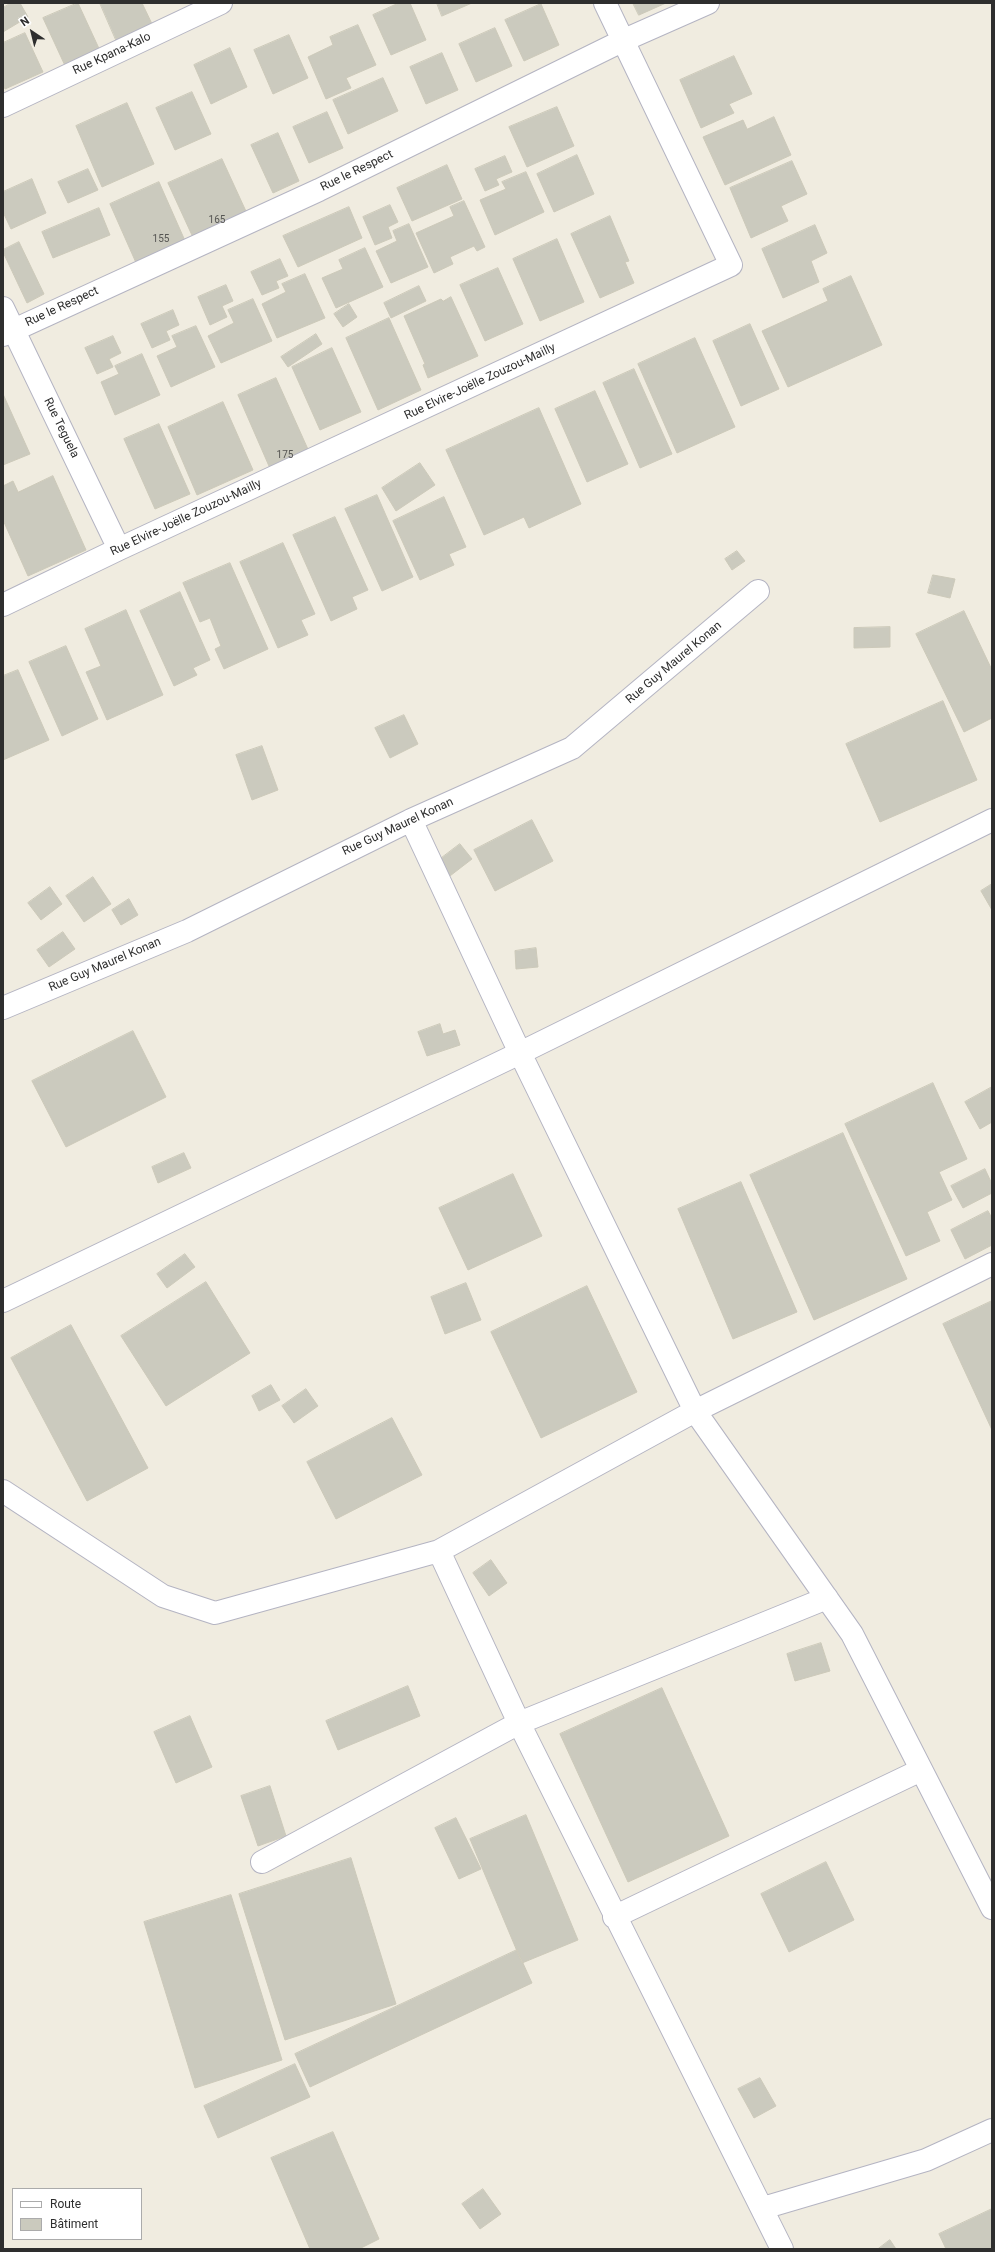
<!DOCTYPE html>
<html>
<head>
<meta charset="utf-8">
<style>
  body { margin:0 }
  #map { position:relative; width:995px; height:2252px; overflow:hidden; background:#f0ece0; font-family:Roboto,sans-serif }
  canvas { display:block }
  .frame { position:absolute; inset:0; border:4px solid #2e2e2e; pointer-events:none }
  .legend { position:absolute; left:12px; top:2188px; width:130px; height:52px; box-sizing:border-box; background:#fff; border:1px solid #ababab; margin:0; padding:5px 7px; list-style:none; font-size:12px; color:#2e2e2e }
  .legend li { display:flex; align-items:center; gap:8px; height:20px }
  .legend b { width:20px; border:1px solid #ababab }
  .north { position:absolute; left:12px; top:12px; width:40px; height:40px; -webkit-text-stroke:3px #fff; paint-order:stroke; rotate:325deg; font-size:11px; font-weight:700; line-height:16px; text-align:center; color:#2e2e2e }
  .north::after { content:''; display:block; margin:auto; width:14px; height:18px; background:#2e2e2e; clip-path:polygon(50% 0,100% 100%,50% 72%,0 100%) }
</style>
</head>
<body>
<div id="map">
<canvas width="995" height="2252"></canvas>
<div class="frame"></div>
<ul class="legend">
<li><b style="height:5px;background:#fff"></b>Route</li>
<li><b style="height:11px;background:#cbcabe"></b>Bâtiment</li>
</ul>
<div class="north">N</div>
</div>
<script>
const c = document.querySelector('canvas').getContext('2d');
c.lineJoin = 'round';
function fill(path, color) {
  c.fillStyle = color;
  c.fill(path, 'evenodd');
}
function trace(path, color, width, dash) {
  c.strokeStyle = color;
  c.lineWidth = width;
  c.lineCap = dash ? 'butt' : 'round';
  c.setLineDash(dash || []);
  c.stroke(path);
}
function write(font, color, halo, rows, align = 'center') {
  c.font = font + ' Roboto,sans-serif';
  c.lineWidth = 3;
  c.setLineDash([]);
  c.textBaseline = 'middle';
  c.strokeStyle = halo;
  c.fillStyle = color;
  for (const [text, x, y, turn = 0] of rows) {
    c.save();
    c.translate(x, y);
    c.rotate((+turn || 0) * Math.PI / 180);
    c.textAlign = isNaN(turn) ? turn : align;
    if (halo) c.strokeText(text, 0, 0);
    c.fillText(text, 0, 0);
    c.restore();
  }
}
const building = new Path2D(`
  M11 3H20L28 17 3 32V8Z
  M78 3 102 55 67 70 43 18Z
  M100 3H142L153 26 117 42Z
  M399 3H410L426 40 391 55 373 15Z
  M437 3H472L442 16Z
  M633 3H666L639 15Z
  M541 4 559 45 524 61 505 20Z
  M358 25 376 65 346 78 351 88 326 99 308 57 333 45 330 37Z
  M495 28 512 66 476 82 459 44Z
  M25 33 43 72 5 89 3 84V43Z
  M289 35 308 78 273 94 254 50Z
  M230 48 247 87 211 104 194 65Z
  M442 53 458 90 426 104 410 67Z
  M734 56 752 94 729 104 734 113 701 128 680 80Z
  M383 78 398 111 348 134 333 100Z
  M192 92 211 134 175 150 156 108Z
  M127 103 154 164 102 187 76 126Z
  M557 107 574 146 527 167 509 127Z
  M327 112 343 148 309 163 293 127Z
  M774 117 791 155 725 185 703 137 743 120 747 129Z
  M278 133 299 181 273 193 251 145Z
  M577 155 594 194 554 212 537 174Z
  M505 156 512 172 496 179 499 185 485 191 475 169Z
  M222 159 250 220 196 244 168 183Z
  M792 161 807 194 781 206 788 221 751 238 730 188Z
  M447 165 462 199 412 221 397 188Z
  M88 169 98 190 68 203 58 182Z
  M526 172 544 212 495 235 480 200 506 189 502 182Z
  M32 179 46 213 11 229 3 212V192Z
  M159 182 186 243 137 265 110 204Z
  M464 201 485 247 477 251 474 246 450 257 453 264 434 273 416 233 454 216 450 207Z
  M390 205 398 222 388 227 392 238 375 245 363 217Z
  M349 207 362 238 298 267 283 236Z
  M99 208 110 235 53 258 42 232Z
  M610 216 629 261 625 262 634 283 600 298 571 234Z
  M409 224 428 267 391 283 376 251 397 241 393 231Z
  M815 225 827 253 811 261 819 282 783 298 762 249Z
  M557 239 584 302 540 321 513 259Z
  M19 242 44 294 27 303 3 252V250Z
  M365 248 383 287 336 308 322 278 343 269 339 260Z
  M280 259 288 276 276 281 279 288 262 295 251 272Z
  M498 268 523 324 485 341 460 285Z
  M305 274 325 318 277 338 262 304 286 292 282 284Z
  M851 276 882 345 788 387 762 331 828 301 823 289Z
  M226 285 233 301 222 306 227 317 210 325 198 297Z
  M419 286 426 301 391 318 384 303Z
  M451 297 478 356 428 378 423 365 425 364 404 316 441 299 443 301Z
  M253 299 272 341 221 363 208 336 234 323 228 310Z
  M349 304 357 317 343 327 334 314Z
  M173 310 179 325 166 331 170 340 152 348 141 324Z
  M389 318 421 390 378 410 346 338Z
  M750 324 779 389 741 406 713 341Z
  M196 326 215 367 171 387 157 356 177 347 172 336Z
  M316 334 322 344 288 367 281 357Z
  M113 336 121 353 109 359 113 367 97 374 85 348Z
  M695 338 735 427 677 453 638 364Z
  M332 348 361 412 320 430 292 367Z
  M142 354 160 395 115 415 101 382 119 374 115 366Z
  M634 369 672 454 640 468 603 383Z
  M276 378 311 456 272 473 238 395Z
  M595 391 628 464 587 482 555 409Z
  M3 394 30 454 3 465Z
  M223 402 253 470 197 495 168 427Z
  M539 408 581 504 529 528 524 517 484 535 446 450Z
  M159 424 190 494 155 509 124 439Z
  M420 463 435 485 396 511 382 488Z
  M53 476 86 550 28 576 3 520V486L13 481 18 492Z
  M377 495 413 577 382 591 345 509Z
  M444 497 466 547 449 554 454 565 420 580 393 521Z
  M335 517 368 590 352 597 357 609 331 621 293 535Z
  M283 543 315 614 301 620 308 635 278 648 240 562Z
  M737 551 745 561 732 570 725 559Z
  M230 563 268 649 224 669 215 649 221 646 210 618 200 622 183 583Z
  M933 575 955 579 950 598 928 593Z
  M180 592 210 660 193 668 197 675 174 686 140 611Z
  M126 610 163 695 107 720 86 672 101 666 85 629Z
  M964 611 992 670V718L964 732 916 634Z
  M890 627V647L854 648V628Z
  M66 646 98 719 62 736 29 662Z
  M18 670 49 740 3 760V676Z
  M943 701 977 780 880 822 846 744Z
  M404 715 418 744 390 758 375 728Z
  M262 746 278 790 252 800 236 755Z
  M532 820 553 861 495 891 474 850Z
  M460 844 472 859 446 879 435 863Z
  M93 877 111 904 84 922 66 896Z
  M992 884V910L981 891Z
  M50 887 62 904 41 920 28 903Z
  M129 899 138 915 121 925 112 910Z
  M63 932 75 949 49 967 37 950Z
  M536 948 538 967 516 969 515 951Z
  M440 1024 443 1034 455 1030 460 1045 427 1056 418 1032Z
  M133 1031 166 1097 66 1147 32 1081Z
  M933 1083 967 1159 939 1172 952 1200 927 1212 940 1241 906 1256 845 1124Z
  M992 1087V1122L980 1129 965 1102Z
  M843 1133 907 1279 814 1320 750 1175Z
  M184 1153 191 1168 158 1183 152 1167Z
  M985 1169 992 1184V1193L963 1208 951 1186Z
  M513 1174 542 1236 468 1270 439 1208Z
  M741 1182 797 1312 733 1339 678 1209Z
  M988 1211 992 1218V1245L965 1259 951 1230Z
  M185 1254 195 1267 167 1288 157 1274Z
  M206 1282 250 1353 166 1406 121 1336Z
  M466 1283 481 1320 445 1334 431 1297Z
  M587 1286 637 1392 541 1438 491 1332Z
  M992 1301V1430L943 1324Z
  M71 1325 148 1468 87 1501 11 1358Z
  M271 1385 280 1400 259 1411 252 1396Z
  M306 1389 318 1406 294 1423 282 1406Z
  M392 1418 422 1475 336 1519 307 1462Z
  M491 1560 507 1583 489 1596 473 1573Z
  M821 1643 830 1671 795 1681 787 1654Z
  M408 1686 420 1716 338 1750 326 1721Z
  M662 1688 729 1836 628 1882 560 1734Z
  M190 1716 212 1767 176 1783 154 1732Z
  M270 1786 286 1836 258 1846 241 1796Z
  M526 1815 578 1940 522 1963 470 1839Z
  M456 1818 481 1869 459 1879 435 1828Z
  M351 1858 396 2004 285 2040 239 1894Z
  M826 1862 854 1920 789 1952 761 1894Z
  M231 1895 282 2060 195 2088 144 1922Z
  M517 1950 532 1983 310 2087 295 2054Z
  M295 2064 310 2097 218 2138 204 2106Z
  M760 2078 776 2106 754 2118 738 2089Z
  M333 2132 379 2239 359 2249H310L271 2158Z
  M483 2189 501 2214 480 2229 462 2204Z
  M992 2209V2249H946L939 2234Z
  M890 2240 896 2249H878Z`);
fill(building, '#cbcabe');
trace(building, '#ccc9b9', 1);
const minor = new Path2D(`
  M3 106 221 3
  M3 308 119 549
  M3 335 319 190 622 41 708 3
  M3 605 119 549 731 265 605 3
  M411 820 520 1053 695 1411 852 1634 992 1908
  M3 1008 187 931 411 820 572 748 758 591
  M3 1301 520 1053 992 820
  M3 1491 163 1596 215 1613 439 1551 695 1411 992 1264
  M439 1551 519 1723 782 2249
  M262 1862 519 1723 827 1598
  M614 1917 921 1770
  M763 2208 926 2160 992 2130`);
trace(minor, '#b4b4c2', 24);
trace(minor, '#fff', 22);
write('10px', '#555552', null, [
  ["165",217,220],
  ["155",161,239],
  ["175",285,455]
]);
write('12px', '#2e2e2e', '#fff', [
  ["Rue Kpana-Kalo",112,54,-25],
  ["Rue le Respect",357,171,-26],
  ["Rue le Respect",62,307,-25],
  ["Rue Elvire-Joëlle Zouzou-Mailly",480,382,-25],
  ["Rue Teguela",61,428,64],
  ["Rue Elvire-Joëlle Zouzou-Mailly",186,518,-25],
  ["Rue Guy Maurel Konan",674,663,-40],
  ["Rue Guy Maurel Konan",398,827,-25],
  ["Rue Guy Maurel Konan",105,965,-23]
]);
</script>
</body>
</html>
